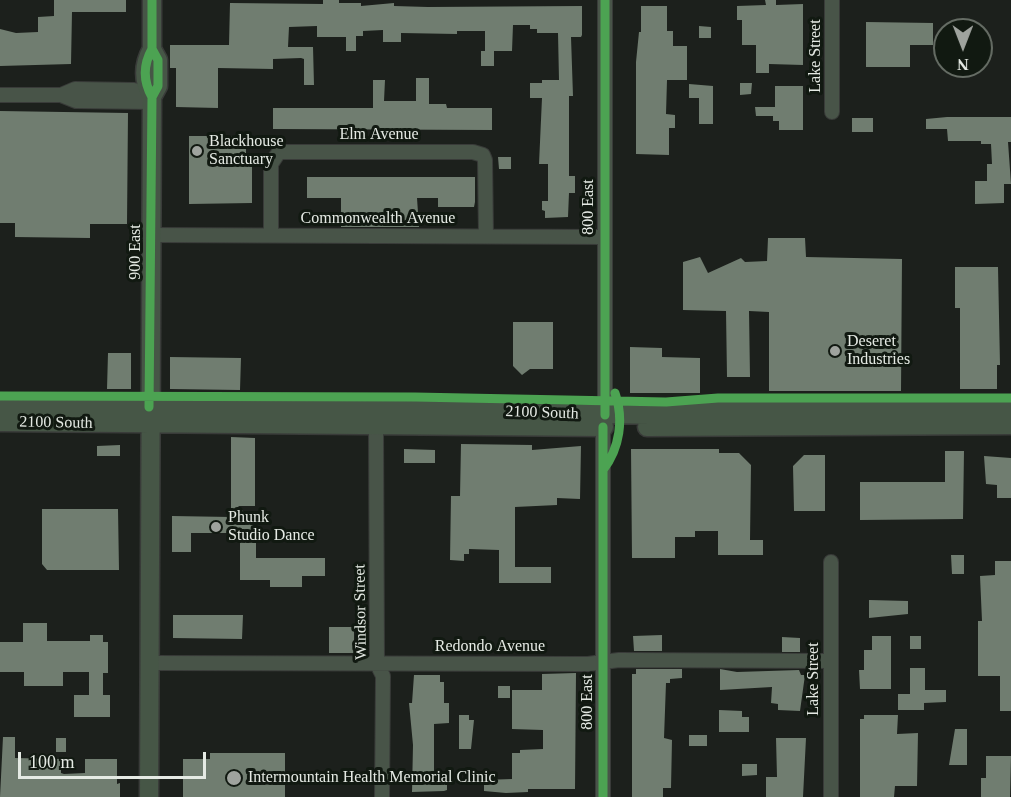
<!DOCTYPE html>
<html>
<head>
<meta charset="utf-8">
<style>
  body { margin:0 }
  #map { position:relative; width:1011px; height:797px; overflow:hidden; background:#1c201c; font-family:"Times New Roman",serif }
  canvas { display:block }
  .north { position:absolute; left:933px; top:18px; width:60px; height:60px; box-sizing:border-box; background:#111911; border:2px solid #666d65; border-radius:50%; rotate:180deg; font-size:16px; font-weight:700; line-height:24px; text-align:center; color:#e5eae4 }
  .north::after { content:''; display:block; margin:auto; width:21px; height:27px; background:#9fa39e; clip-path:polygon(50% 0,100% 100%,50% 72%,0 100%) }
  .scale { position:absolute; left:18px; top:752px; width:188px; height:27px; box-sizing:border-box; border:3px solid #e5eae4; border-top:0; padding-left:8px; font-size:18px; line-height:21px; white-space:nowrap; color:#e5eae4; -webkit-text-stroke:4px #111911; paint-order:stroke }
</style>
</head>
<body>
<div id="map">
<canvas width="1011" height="797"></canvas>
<div class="north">N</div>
<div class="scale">100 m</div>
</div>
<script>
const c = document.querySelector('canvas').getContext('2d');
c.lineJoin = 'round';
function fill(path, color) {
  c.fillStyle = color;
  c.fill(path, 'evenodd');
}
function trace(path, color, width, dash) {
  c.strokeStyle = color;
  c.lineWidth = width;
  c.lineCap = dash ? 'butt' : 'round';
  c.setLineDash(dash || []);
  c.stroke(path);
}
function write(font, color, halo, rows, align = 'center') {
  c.font = font + ' "Times New Roman",serif';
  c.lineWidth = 6;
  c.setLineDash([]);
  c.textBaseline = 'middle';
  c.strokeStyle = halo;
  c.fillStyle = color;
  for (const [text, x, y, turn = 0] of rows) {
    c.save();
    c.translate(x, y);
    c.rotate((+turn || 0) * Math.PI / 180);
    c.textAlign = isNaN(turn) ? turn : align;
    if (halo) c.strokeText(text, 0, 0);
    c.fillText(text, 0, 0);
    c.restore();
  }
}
fill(new Path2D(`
  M54 0H126V12H72L71 64 0 66V29L16 33 38 32V17L54 16Z
  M323 0H339V3H361V6L394 3V6L428 7 582 6V35L581 37H571L573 96H569V176H575V193H569L568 217 545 218V211L542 210V201H548V164H539L542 98H530V83H542V80H559L558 33H537V29H530V25H513L512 51H494V66H481V51H485V31H457V34L401 33V42H383V30L363 31V36H356V51H346V37H317V26L289 27 288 47H313L314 85H304V59L301 58 273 59V69L218 68V108L176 107V68H170V45H229L230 3 323 4Z
  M765 0H776V5L803 4V65L769 64V73H756V45H742V20H737V6L766 5Z
  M641 6H667V31H673V46H687V80H667L666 114 675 115V128H669V155L636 154V62L639 32H641Z
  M866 22 933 23V45H910V67H866Z
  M699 26 711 27V38H699Z
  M416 78H429V104H446L447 108H492V130L273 129V108H373V80H385L384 101H416Z
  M740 83H752L751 94 740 95Z
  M689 84 713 86V124H699V98H689Z
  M775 86H803V130H779V121H773V116H756L755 107H775Z
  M0 111 128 113 127 224H90V238L15 237V223H0Z
  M947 117H1011V142H1008L1011 184H1004V203L975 204V181H987V164H992L991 144H981V141H948L947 129H926V119Z
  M852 118H873V132H852Z
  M189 136H246V163H252V203L189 204Z
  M498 157H511V169H499Z
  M307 177H475V202L474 207H438V198H417L419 227H341V198H307Z
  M768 238H805L806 257 902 259 901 391H769V312L749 311 750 377H727L726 311 683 310V262L700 257 708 273 741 258 745 262 767 261Z
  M955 267H998L1000 365H997V389H960V308H955Z
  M513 322H553V369H530L522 375 513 366Z
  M630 347 662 348V357L700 358V393H630Z
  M108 353H131V389H107Z
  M170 357 241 358 240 390 170 389Z
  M231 437 255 438V506H238L256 524V558H325V576H302V587H270V580H240V533H191V552H172V516L231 517Z
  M461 444 532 445V450L581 446 580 499 557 498V505L515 507V567H551V583H499V550L469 549V554H464V561L450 560 451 496H460Z
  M120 445V456H97V446Z
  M404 449 435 450V463H404Z
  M631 449H719V453H739L751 465 750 540H763V555H718V531H695V537H675V558H632Z
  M945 451H964L963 519 860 520V482H945Z
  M804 455H825V511H794L793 466Z
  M984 456 1011 458V498H997V485L986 484Z
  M42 509H118L119 570H47L42 564Z
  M951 555H964V574H952Z
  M995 561H1011V711H1000V676H978V621H982L980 576 995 575Z
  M869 600 908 601V614L869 618Z
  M173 615H243L242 639 173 638Z
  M23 623H47V641H90V635H103V642H108V673H103V695H110V717H74V695H89V672H63V686H24V672H0V642H23Z
  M329 627H354V653H329Z
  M662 635V651H634L633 636Z
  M872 636H891V689H860L859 670H864V650H872Z
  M910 636H921V649H910Z
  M782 637 800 638V652H782Z
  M910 668H925V690H946V702L924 703V710H898V694H910Z
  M636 669H682V678L670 679V683H666L664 738 672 740 671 788H663V797H632V674H636Z
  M720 669 737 672 799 670 801 675H805L800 711 778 710V704L771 703 772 687 720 690Z
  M576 673 575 789H528V792L506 793 484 791V780L512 779V753H520V750L543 749V730L512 729V690H542V674Z
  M414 675H440V682H444V703H449V723L434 724V772L447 773V790L444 791 412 792 413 745 409 703H412Z
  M498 686H510V698H498Z
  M719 710 742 711V717H749V732H719Z
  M459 715H469V720H474L471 749H459Z
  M864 715H898L897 734 918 733 917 786H895L894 797H860V719H864Z
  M955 729H967V765H949Z
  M689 735H707V746H689Z
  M3 737H15V758L61 759V773L64 774 85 773V759H117V784L120 783V797H0Z
  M56 738H66V752H56Z
  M776 738H806L803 797H766V777H777Z
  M210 753H285V797H183V759H210Z
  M986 756H1011L1010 797H981V778H986Z
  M742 764H757V775L742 776Z`), '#707d70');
const street = new Path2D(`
  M605 0V415
  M0 95H61L75 89 134 90 152 97
  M61 95 76 101 152 102
  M832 112V0
  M151 235 604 237
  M271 235V164L279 152H473L483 155 485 160 486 236
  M376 425 377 664 383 676 382 797
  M149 663 588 664 619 660 831 661
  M603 797V427
  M831 797V562`);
const secondary = new Path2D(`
  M152 97 158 86V60L152 49V0
  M0 409 403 408 482 409 521 413 668 415 704 409H1011
  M0 422 604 427
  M647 427 1011 425
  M149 797 152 97C143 81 143 65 152 49`);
trace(street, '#393b39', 16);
trace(secondary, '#393b39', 21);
trace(street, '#485448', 14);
trace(secondary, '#465646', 18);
trace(new Path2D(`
  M605 0V415
  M152 97 158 86V60L152 49V0
  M0 396 415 397 666 402 718 398H1011
  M149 407 152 97C143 81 143 65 152 49
  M603 470C620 448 624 419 615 393
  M603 797V427`), '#4ca352', 9);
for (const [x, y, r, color] of [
  [197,151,6,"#9fa39e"],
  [835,351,6,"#9fa39e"],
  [216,527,6,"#9fa39e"],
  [234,778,8,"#9fa39e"]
]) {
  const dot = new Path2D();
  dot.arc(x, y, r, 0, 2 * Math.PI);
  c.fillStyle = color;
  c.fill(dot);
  trace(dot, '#111911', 2);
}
write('16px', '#e5eae4', '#111911', [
  ["Lake Street",816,56,-90],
  ["Elm Avenue",379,135],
  ["800 East",589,207,-90],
  ["Commonwealth Avenue",378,219],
  ["900 East",136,252,-90],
  ["2100 South",542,413,2],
  ["2100 South",56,423,1],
  ["Windsor Street",361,612,-91],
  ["Redondo Avenue",490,647],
  ["Lake Street",814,679,-90],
  ["800 East",588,702,-90]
]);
write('16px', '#e5eae4', '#111911', [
  ["Blackhouse",209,142],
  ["Sanctuary",209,160],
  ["Deseret",847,342],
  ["Industries",847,360],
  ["Phunk",228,518],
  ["Studio Dance",228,536],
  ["Intermountain Health Memorial Clinic",248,778]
], 'left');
</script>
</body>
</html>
